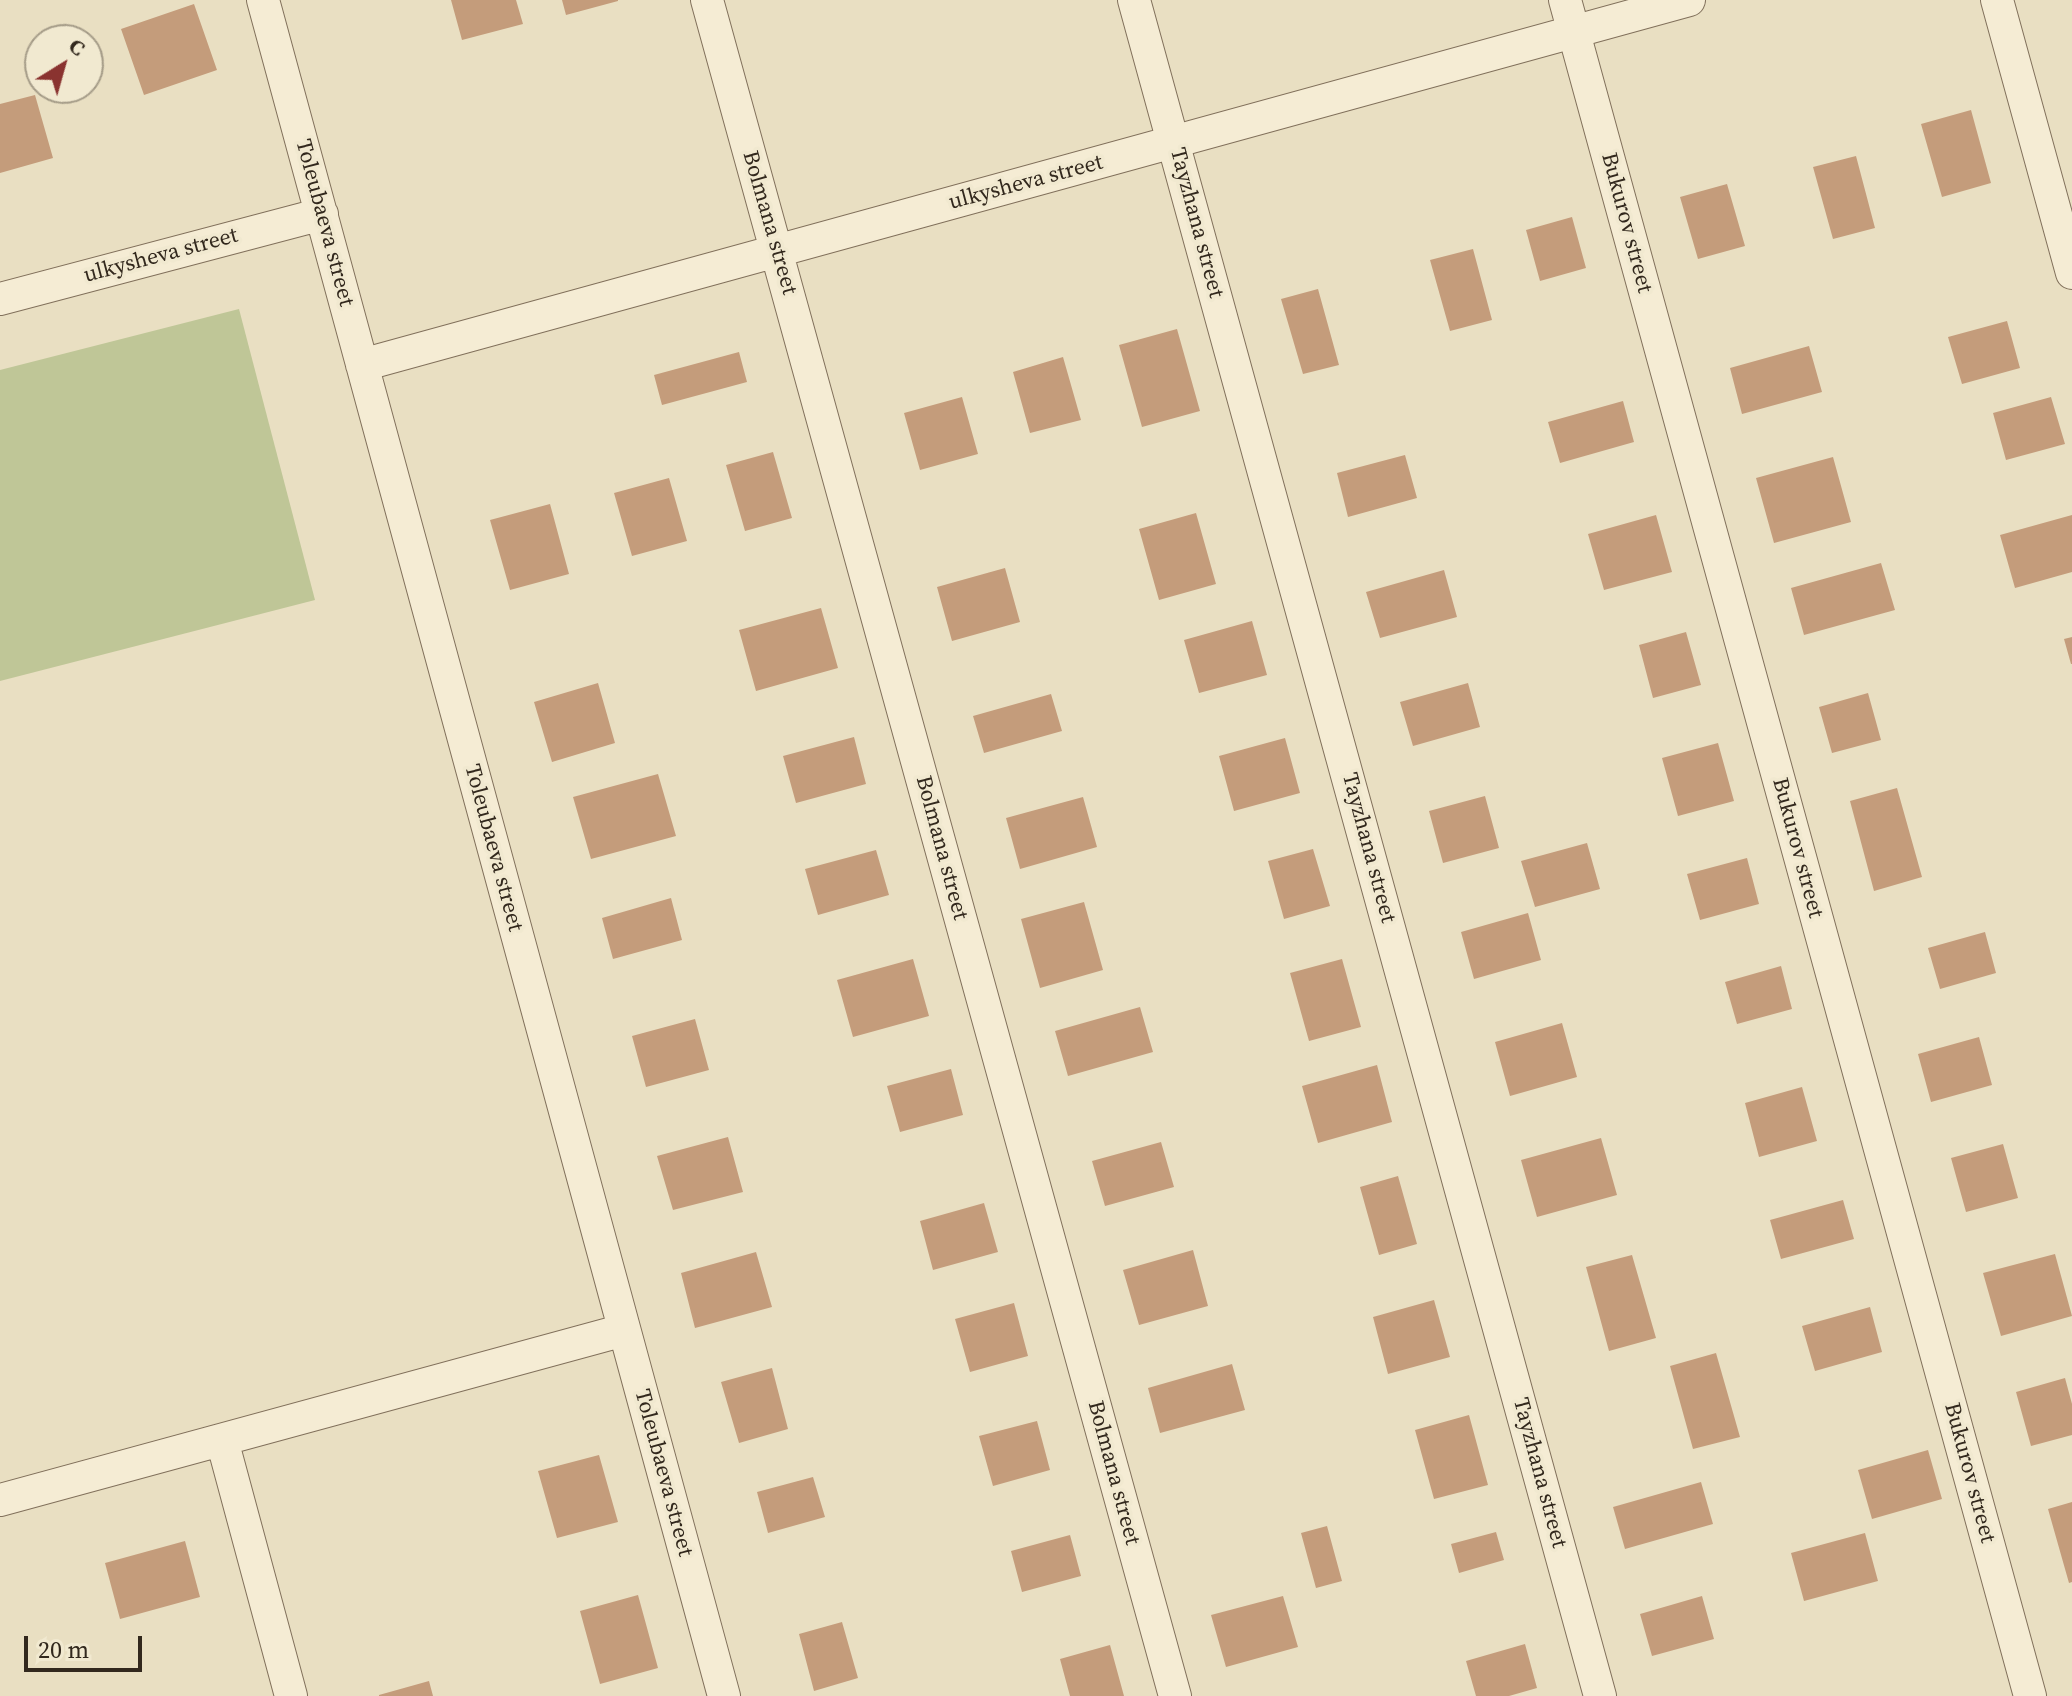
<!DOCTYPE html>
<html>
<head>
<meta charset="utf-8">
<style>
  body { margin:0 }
  #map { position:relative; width:2072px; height:1696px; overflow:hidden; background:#e9dfc2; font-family:"Source Serif 4",serif }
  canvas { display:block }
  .north { position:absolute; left:24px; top:24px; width:80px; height:80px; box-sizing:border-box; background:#f1e9d0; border:2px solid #a59c88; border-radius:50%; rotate:37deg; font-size:22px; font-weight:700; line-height:32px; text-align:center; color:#32281d }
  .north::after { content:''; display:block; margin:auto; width:28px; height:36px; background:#8a3330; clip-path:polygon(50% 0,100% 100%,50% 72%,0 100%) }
  .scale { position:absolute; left:24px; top:1636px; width:118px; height:36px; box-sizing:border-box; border:4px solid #32281d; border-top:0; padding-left:10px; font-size:24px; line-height:28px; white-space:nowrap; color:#32281d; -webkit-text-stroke:6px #f1e9d0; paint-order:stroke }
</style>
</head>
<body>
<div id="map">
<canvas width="2072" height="1696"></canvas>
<div class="north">С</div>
<div class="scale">20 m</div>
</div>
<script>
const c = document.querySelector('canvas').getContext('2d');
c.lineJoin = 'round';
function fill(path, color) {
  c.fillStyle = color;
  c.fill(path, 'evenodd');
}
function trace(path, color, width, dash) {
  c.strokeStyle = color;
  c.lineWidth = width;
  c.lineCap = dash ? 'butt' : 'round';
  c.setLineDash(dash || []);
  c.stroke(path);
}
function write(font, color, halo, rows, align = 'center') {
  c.font = font + ' "Source Serif 4",serif';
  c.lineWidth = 7;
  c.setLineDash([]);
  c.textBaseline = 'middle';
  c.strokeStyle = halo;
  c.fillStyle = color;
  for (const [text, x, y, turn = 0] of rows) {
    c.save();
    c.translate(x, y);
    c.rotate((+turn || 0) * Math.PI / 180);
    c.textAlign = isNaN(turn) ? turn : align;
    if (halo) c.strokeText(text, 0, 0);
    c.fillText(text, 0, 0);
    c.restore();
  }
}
fill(new Path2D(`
  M239 309 315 600 0 681V370Z`), '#bfc697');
fill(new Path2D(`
  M451 0H516L523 24 462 40Z
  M562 0H618V1L566 15Z
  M194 4 217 70 144 95 121 29Z
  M35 95 53 158 0 173V104Z
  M1971 110 1991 183 1942 197 1921 124Z
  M1856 156 1875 228 1833 239 1813 167Z
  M1727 184 1745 246 1698 259 1680 197Z
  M1572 217 1586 268 1540 281 1526 230Z
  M1473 249 1492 320 1450 331 1430 260Z
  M1318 289 1339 365 1303 374 1281 299Z
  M2007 321 2020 368 1962 384 1948 337Z
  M1177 329 1200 411 1142 427 1119 345Z
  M1809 346 1822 392 1742 414 1730 368Z
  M739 352 747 382 662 405 654 375Z
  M1063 357 1081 420 1030 433 1013 372Z
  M962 397 978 454 920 470 904 413Z
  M2051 397 2065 444 2006 460 1993 413Z
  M1623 401 1634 442 1560 463 1548 422Z
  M773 452 792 518 745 531 726 465Z
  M1405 455 1417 498 1348 517 1337 473Z
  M1833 457 1851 522 1774 543 1756 478Z
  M669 478 687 541 632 556 614 493Z
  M550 504 569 574 510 590 490 520Z
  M1196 513 1216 584 1159 600 1139 529Z
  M1656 515 1672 572 1604 590 1588 534Z
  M2072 515V572L2015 588 2000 535Z
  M1881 563 1895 610 1804 635 1791 588Z
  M1005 568 1020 622 952 641 937 587Z
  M1444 570 1457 617 1380 638 1366 592Z
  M821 608 838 668 756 691 739 630Z
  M1252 621 1267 675 1199 693 1184 640Z
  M1686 632 1701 685 1653 698 1639 645Z
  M2072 637V664H2071L2064 639Z
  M598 683 615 743 552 762 534 702Z
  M1468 683 1480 727 1413 746 1400 702Z
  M1868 693 1881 740 1832 753 1819 707Z
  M1051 694 1062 731 984 753 973 716Z
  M854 737 866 784 796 803 783 756Z
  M1285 738 1300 793 1234 811 1219 756Z
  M1718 743 1734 801 1678 816 1662 758Z
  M658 774 676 836 591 859 573 797Z
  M1897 788 1922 877 1874 891 1850 801Z
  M1485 796 1499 848 1443 863 1429 811Z
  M1083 797 1097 847 1020 869 1006 818Z
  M1587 843 1600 889 1535 907 1521 861Z
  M1313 849 1330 906 1284 919 1268 861Z
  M876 850 889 895 818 915 805 869Z
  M1747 858 1759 904 1700 920 1687 874Z
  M671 898 682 940 613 959 602 918Z
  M1084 902 1103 970 1040 988 1021 919Z
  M1528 913 1541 960 1474 979 1461 932Z
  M1985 932 1996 973 1940 989 1928 948Z
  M913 959 929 1016 853 1037 837 980Z
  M1342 959 1361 1027 1309 1041 1290 973Z
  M1781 966 1792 1009 1737 1024 1725 982Z
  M1140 1007 1153 1052 1068 1076 1055 1031Z
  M695 1019 709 1070 646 1087 632 1036Z
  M1562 1023 1577 1077 1510 1096 1495 1042Z
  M1979 1037 1992 1085 1931 1102 1918 1054Z
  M1377 1065 1392 1122 1318 1143 1302 1086Z
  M951 1069 963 1115 900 1132 887 1086Z
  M1802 1087 1817 1141 1759 1157 1745 1103Z
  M728 1137 743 1192 673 1210 657 1156Z
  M1601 1138 1617 1195 1537 1217 1521 1160Z
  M1161 1142 1174 1187 1105 1206 1092 1161Z
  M2003 1144 2018 1198 1966 1212 1951 1158Z
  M1398 1176 1417 1244 1379 1255 1360 1187Z
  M1843 1200 1854 1239 1781 1259 1770 1220Z
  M984 1203 998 1252 933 1270 920 1221Z
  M1193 1250 1208 1306 1139 1325 1123 1270Z
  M756 1252 772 1307 695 1328 681 1273Z
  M2055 1254 2072 1316 2001 1336 1983 1273Z
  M1632 1255 1656 1338 1609 1351 1586 1267Z
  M1434 1300 1450 1357 1388 1374 1373 1317Z
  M1014 1303 1028 1356 970 1372 955 1319Z
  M1870 1307 1882 1352 1815 1371 1802 1326Z
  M1716 1353 1740 1437 1693 1449 1670 1366Z
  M1232 1364 1245 1410 1160 1433 1148 1388Z
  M772 1368 788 1429 739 1443 721 1382Z
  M2065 1378 2072 1404V1435L2031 1446 2016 1392Z
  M1469 1415 1488 1485 1434 1499 1415 1430Z
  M1037 1421 1050 1470 993 1486 979 1436Z
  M1928 1450 1942 1499 1872 1519 1858 1470Z
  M599 1455 618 1522 557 1538 538 1471Z
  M813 1477 825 1517 768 1533 757 1492Z
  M1701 1482 1713 1524 1625 1549 1613 1507Z
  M2072 1502V1582L2069 1583 2048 1509Z
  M1327 1526 1342 1581 1316 1588 1301 1533Z
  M1496 1532 1504 1560 1459 1573 1451 1544Z
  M1865 1533 1878 1581 1804 1601 1791 1553Z
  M1070 1535 1081 1576 1022 1592 1011 1551Z
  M185 1541 200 1597 120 1619 105 1563Z
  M638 1595 658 1668 600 1684 580 1611Z
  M1283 1596 1298 1647 1226 1667 1211 1615Z
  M1702 1596 1714 1639 1652 1656 1640 1614Z
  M842 1622 858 1678 814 1691 799 1634Z
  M1525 1644 1537 1688 1509 1696H1476L1466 1661Z
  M1110 1645 1124 1696H1070L1060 1659Z
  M429 1681 433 1696H379V1695Z`), '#c49c7b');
const street = new Path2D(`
  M263 0 724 1696
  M707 0 1175 1696
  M1134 0 1600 1696
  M1565 0 2030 1696
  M1997 0 2072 273
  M0 299 322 214
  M362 365 1689 0
  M222 1440 291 1696
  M0 1500 624 1330`);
trace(street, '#81705b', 34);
trace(street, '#f5ecd4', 32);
write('22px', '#32281d', '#f1e9d0', [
  ["ulkysheva street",1026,183,-15],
  ["Toleubaeva street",324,223,75],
  ["Bolmana street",769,223,74],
  ["Tayzhana street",1196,223,75],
  ["Bukurov street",1626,223,75],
  ["ulkysheva street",161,256,-15],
  ["Toleubaeva street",493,848,75],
  ["Bolmana street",941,848,75],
  ["Tayzhana street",1368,848,75],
  ["Bukurov street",1797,848,75],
  ["Toleubaeva street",663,1473,75],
  ["Bolmana street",1113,1473,75],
  ["Tayzhana street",1539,1473,75],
  ["Bukurov street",1969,1473,75]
]);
</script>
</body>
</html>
